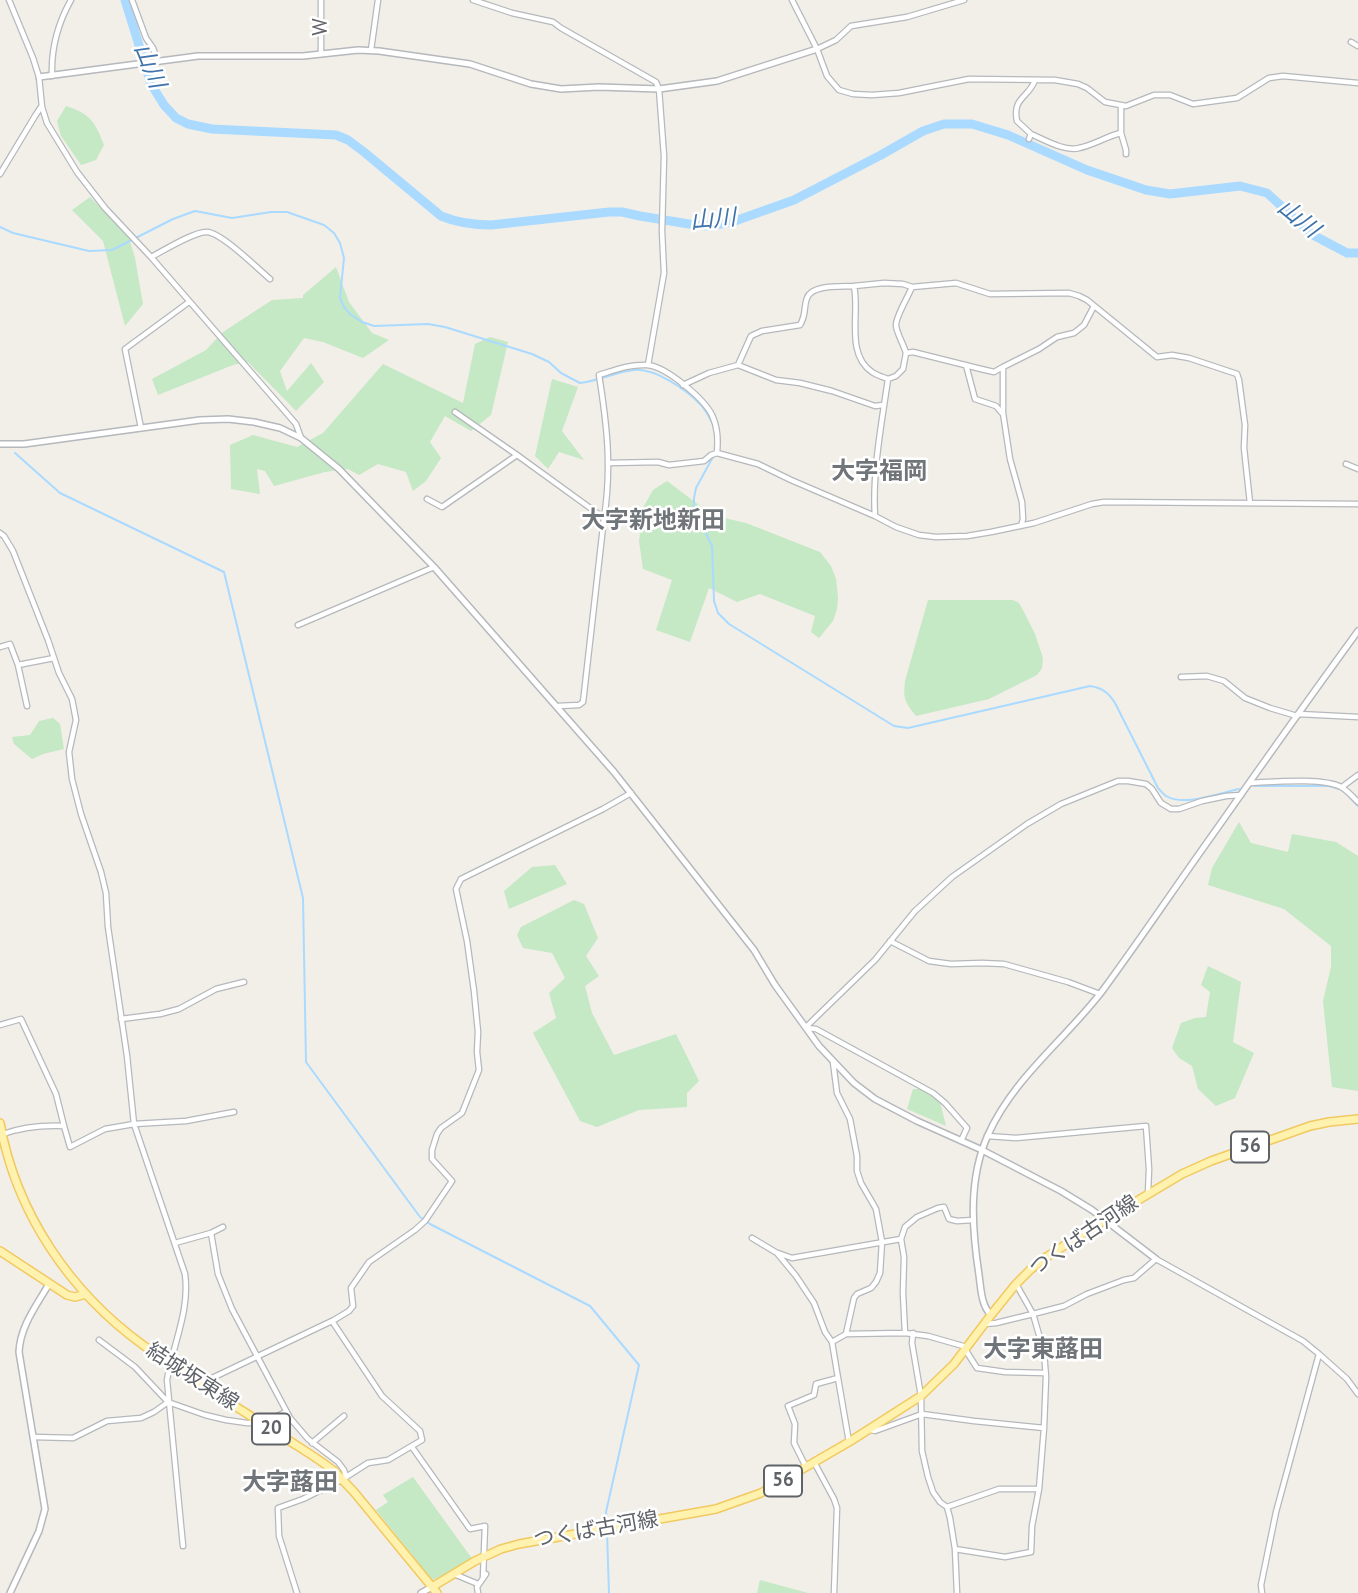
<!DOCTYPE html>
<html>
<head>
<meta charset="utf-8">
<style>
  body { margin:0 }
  canvas { display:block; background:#f1efe8 }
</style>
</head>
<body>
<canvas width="1358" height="1593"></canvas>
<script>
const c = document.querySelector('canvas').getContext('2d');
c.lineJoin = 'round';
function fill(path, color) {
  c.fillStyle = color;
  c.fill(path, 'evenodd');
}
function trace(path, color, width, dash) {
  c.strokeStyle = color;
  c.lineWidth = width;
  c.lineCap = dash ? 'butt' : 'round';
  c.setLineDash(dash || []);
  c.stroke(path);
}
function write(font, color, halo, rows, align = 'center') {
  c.font = font + ' "PT Sans","Noto Sans JP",sans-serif';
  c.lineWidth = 5;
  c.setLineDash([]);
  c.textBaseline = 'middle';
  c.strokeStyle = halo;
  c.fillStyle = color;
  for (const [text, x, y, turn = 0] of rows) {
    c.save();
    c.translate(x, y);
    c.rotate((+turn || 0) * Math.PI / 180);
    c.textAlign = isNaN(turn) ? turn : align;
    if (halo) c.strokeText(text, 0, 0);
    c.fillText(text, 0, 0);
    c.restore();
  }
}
fill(new Path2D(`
  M66 106C90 114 95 121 104 145L96 160 81 165 61 136 57 121Z
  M90 197 128 235 135 258 143 304 125 326 103 241 72 210Z
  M336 267 349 302 372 333 389 340 363 358 323 342 304 338 280 371 287 391 311 363 324 382 296 411 248 362 233 365 158 395 152 379 206 350 223 332 272 300 303 298V295Z
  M490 337 508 342 491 415 471 431 445 416 430 442 441 458 426 481 413 491 406 472 378 464 359 475 348 469 325 472 274 486 265 471 257 469 260 494 231 489 230 445 253 435 297 447 323 433 383 364 463 403 475 344Z
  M552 379 578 387 562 431 584 460 559 452 548 469 535 456Z
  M667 481 712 515 746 523 820 552 831 566 836 579 838 597 837 609 833 621 819 638 811 632 815 616 760 594 737 602 709 588 690 642 656 630 672 580 643 569 639 541 644 506 653 490Z
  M928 600H1013L1019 603 1024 612 1035 634 1043 658 1042 668 1037 675 989 699 916 716C905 702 903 699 905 681Z
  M53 718 60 724 64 749 43 754 32 759 14 744 12 737 30 735 39 721Z
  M1239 822 1251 843 1288 852 1292 834 1336 842 1358 856V1091L1332 1087 1323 1001 1331 967V946L1284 909 1208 885 1212 868Z
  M555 865 567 884 509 909 504 891 532 867Z
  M574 900 584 904 598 938 586 956 599 976 585 986 592 1013 614 1055 676 1034 699 1081 687 1093V1107L639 1110 597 1127 580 1121 533 1033 556 1018 549 993 565 978 552 953 523 948 517 935 521 927Z
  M1208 966 1241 982 1233 1042 1254 1053 1235 1098 1216 1106 1198 1089 1192 1066 1179 1058 1172 1048 1181 1023 1195 1018 1206 1017 1210 992 1201 985Z
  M913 1089H922L940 1102 946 1126 907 1109Z
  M413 1477 473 1560 435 1579 432 1580 376 1510 388 1502 383 1495Z
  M760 1580 808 1593H757Z`), '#c5e8c5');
trace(new Path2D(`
  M0 227 13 233 89 251 112 250 173 219 195 211 232 218 271 212H287L324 225 334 233 340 243 344 258 340 298 344 307 350 314 362 322 374 326 428 324 445 327 532 354 549 362 561 373 580 383C598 381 616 372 634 370 655 368 687 390 701 405 708 413 711 420 715 429
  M15 453 60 493 224 572 303 898 306 1062 420 1217 430 1224 590 1306 639 1365 606 1512 607 1523
  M714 455 696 488 694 498V508L712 546 714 601 718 613 729 624 894 726 908 728 1090 686C1102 688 1108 692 1115 703L1158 788C1161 791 1163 794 1166 796 1184 807 1220 793 1239 789
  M1254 786H1329L1343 790 1358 806
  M607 1532 609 1593`), '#aadaff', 2);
trace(new Path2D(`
  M125 0 151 84 164 105 176 118 188 124 212 129 336 135 348 140 364 152 441 216C458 223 473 225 491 225L609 212H622L640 216 695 225 709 226 732 222 794 200 881 155 923 131 944 124H972L1008 135 1087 170 1146 190 1170 194 1240 186 1267 193 1313 235 1347 253H1358`), '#aadaff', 9);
const minor = new Path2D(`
  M9 0 33 58 39 77 42 107 47 123 77 172 105 208 151 257 296 424 301 438
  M132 0 146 38 153 48 158 62
  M473 0 512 13 553 22 561 28 656 82 659 89 664 156 662 231 664 273 648 365
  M792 0 817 49 827 76 839 90 853 94 872 95 899 93 969 79 1055 80 1078 84 1087 88 1105 102 1126 106 1154 95H1170L1193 104 1237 98 1269 78 1283 76 1358 83
  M1351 42 1358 46
  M817 49 836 40 851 26 907 17 964 0
  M371 50 378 0
  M321 54V0
  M52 76C51 49 58 23 71 0
  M1121 106V133L1126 150V154
  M1031 134C1045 140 1065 152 1079 148 1094 145 1107 136 1121 133
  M1029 139 1031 134 1017 121C1012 97 1029 98 1035 80
  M0 174 35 116 41 107
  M151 257C163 251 195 231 207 232 222 233 257 268 270 279
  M854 286 884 283 903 284 912 287 956 283 990 294 1069 293 1079 296 1087 300 1157 357 1172 355 1189 358 1237 374 1239 380 1245 425 1244 448 1250 503
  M906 353C904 345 896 332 896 325 896 316 908 297 912 287
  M738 365 751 336 762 331 800 325C807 313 803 308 807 298 812 284 842 287 854 286 860 312 845 354 872 372 876 375 883 377 888 379L896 376 903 369 906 353 913 352 981 369 994 372 1003 367
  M966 365 975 399 996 406 1002 413
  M683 385 709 373 738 365 776 380 800 383 832 391 875 406 883 405
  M455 412 517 455 604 518
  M141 428 125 349 189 302
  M609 463 658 462 669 465 704 461 711 455 717 453 758 464 791 480 875 516 896 527 919 535 936 537 967 536 991 532 1034 523 1092 504 1104 502 1358 504
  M1346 464 1358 469
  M427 499 442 507 517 455
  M875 516C872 473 882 421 888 379
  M1021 526 1023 519 1022 502 1010 459 1003 413V367L1039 349 1057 337 1074 333 1084 325 1094 306
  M0 533 4 536 13 551 48 640 59 673 72 699 76 720 69 752 72 779 81 814 101 872 106 893 108 927 127 1056 134 1124 185 1274C190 1311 173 1344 167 1380L183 1546
  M298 625 434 567
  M0 647 10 644 18 665 27 706
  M18 665 54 658
  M1181 677 1207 676 1224 681 1245 698 1270 708 1297 716
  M558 706 579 705 583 702 584 694 604 518C612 468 607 425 599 375 615 370 630 364 647 365 666 366 704 399 712 415 718 428 718 440 717 453
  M1299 714 1358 717
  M1250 783C1272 782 1323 777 1341 787 1348 791 1353 797 1358 802
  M1342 787 1358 775
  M890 941 929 961 951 964 982 963 1004 964 1068 982 1100 994
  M121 1019 160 1014 179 1009 216 989 244 982
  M0 1025 21 1019 56 1094 64 1126C42 1125 23 1127 3 1134
  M806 1027 875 960 915 911 952 877 1027 824 1061 804 1118 781H1128L1146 784 1152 789 1161 803 1171 809H1179L1202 801 1226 796 1241 795
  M807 1028 816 1029 933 1093 945 1103 967 1128 961 1141
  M64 1126 70 1147 105 1129 134 1124 186 1121 234 1112
  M987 1136 1016 1138 1146 1126 1149 1169 1148 1193
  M211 1233 218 1274 232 1309 290 1418 308 1439 338 1462 344 1470 346 1477
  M752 1238 777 1253 796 1276 814 1303 825 1332 832 1342 838 1378
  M175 1243 211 1233 223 1227
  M778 1253 792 1258 901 1239
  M1016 1284 1033 1314 1064 1306 1087 1294 1124 1280 1134 1278 1156 1259 1303 1341 1319 1354 1276 1512 1261 1585 1262 1593
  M905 1333 903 1293 904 1257 901 1239 905 1227 917 1217 938 1208 944 1207 949 1219 957 1221 973 1220
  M913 1333 912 1343 921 1396 922 1451 928 1477 933 1492 940 1502 947 1507 950 1518 955 1549 957 1593
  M846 1334 905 1333 928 1336 963 1346 977 1368 1005 1372 1045 1373
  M99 1340 135 1367 168 1402 205 1415 226 1420 247 1423H262L286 1412
  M832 1342 846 1334 854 1298 857 1294 871 1288 876 1282 880 1273 882 1242 876 1209 861 1183 857 1171V1156L850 1119 837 1093 833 1062
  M1319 1354 1347 1379 1358 1394
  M204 1385 210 1379 334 1320 349 1311 353 1306 351 1288 369 1262 415 1230 425 1221 452 1181 432 1159V1150L437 1134 441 1128 462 1113 479 1070 477 1052 478 1032 474 991 467 941 456 889 461 879 603 809 631 793
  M868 1429 875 1431 922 1414 974 1421 1044 1428 1046 1377 1044 1352 1033 1314 996 1323 985 1324
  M33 1437 73 1438 107 1421 141 1418 154 1412 168 1402
  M312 1443 344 1416
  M412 1447 470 1529 485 1526 483 1578
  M814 1462 834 1499 837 1508 834 1593
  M806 1467 794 1443 795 1424 788 1406 814 1395 816 1384 838 1378 849 1442
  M947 1507 999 1489H1039L1044 1428
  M955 1549 1005 1557 1031 1552 1032 1526 1039 1489
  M454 1574 478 1584
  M297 1593 279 1536 278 1508 303 1499 343 1479 368 1463 388 1460 422 1440 420 1431 382 1396 332 1321
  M478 1593 477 1587 486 1574`);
const tertiary = new Path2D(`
  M39 77 198 56H303L358 50 379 51 470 64 531 84 561 89 599 87 659 89 717 81 817 49
  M0 444H24L200 420 228 419 254 422 280 428 301 438 339 469 434 567 614 772 754 950 775 985 819 1046 854 1083 875 1099 917 1121 982 1150 1061 1191 1092 1210 1156 1259
  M991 1315C981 1305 981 1289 979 1275 972 1229 968 1179 988 1135 1013 1078 1066 1039 1103 990 1142 937 1178 883 1216 830 1263 763 1310 697 1358 631
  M10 1593 39 1531 45 1509 19 1352C20 1327 36 1306 49 1284
  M421 1593 432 1587`);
const primary = new Path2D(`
  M0 1123C16 1213 70 1292 143 1345 188 1378 239 1408 285 1438 302 1449 319 1459 334 1471L354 1492 437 1593
  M0 1251 67 1295 75 1297 86 1294
  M432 1587 475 1561 501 1549 519 1544 716 1509 761 1493 849 1442 921 1396 954 1364 991 1315 1016 1284 1030 1270 1045 1258 1090 1229 1182 1174 1211 1161 1310 1126 1329 1122 1358 1119`);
trace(minor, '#b5b8bc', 7);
trace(tertiary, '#b5b8bc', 8);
trace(primary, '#f2c960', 10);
trace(minor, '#fff', 4.5);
trace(tertiary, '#fff', 5);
trace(primary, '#fff2af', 7);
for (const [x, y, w] of [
  [1250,1147,38],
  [271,1429,38],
  [783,1481,38]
]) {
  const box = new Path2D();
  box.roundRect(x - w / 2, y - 15.5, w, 31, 5);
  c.fillStyle = '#fff';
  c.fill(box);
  trace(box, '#5f6368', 2);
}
write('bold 19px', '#5f6368', null, [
  ["56",1250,1147],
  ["20",271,1429],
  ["56",783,1481]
]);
write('21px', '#5f6368', '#fff', [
  ["W",321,27,-90],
  ["つくば古河線",1084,1236,-34],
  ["結城坂東線",192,1377,33],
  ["つくば古河線",596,1530,-10]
]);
write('italic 23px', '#4174aa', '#fff', [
  ["山川",149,66,68],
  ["山川",1298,219,39],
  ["山川",713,220,-5]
]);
write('bold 24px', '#70757a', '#fff', [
  ["大字福岡",879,472],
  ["大字新地新田",653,521],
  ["大字東蕗田",1043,1350],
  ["大字蕗田",290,1483]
]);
</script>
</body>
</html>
